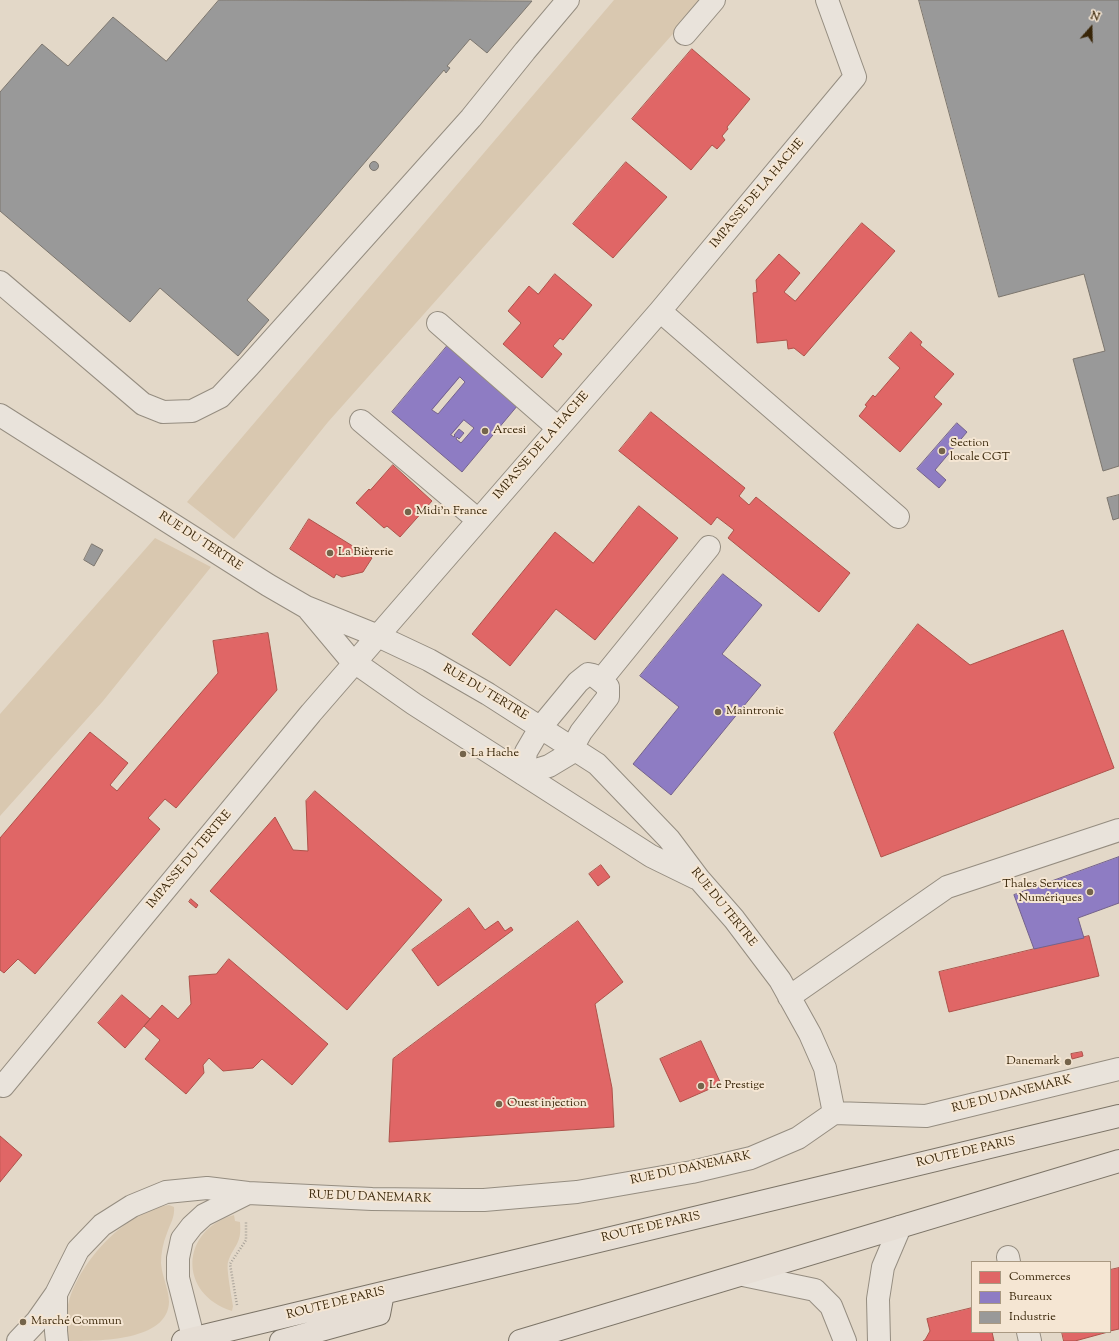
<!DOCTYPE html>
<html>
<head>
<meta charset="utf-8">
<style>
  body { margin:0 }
  #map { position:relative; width:1119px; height:1341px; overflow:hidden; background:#e3d8c8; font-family:"Sorts Mill Goudy",serif }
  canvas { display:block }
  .legend { position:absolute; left:971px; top:1261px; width:140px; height:72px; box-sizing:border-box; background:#f5e6d3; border:1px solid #a99982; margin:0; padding:5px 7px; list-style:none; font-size:12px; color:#382508 }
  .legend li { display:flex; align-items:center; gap:8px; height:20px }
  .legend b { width:20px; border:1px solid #a99982 }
  .north { position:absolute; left:1071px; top:8px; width:40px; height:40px; -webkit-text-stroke:3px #f5e6d3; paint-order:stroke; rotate:20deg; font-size:11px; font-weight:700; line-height:16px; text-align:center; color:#382508 }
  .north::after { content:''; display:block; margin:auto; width:14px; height:18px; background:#382508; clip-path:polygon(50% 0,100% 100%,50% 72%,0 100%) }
</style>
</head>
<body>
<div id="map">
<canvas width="1119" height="1341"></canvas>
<ul class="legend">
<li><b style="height:11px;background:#e06666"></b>Commerces</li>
<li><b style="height:11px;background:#8e7cc3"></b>Bureaux</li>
<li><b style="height:11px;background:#999"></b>Industrie</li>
</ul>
<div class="north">N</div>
</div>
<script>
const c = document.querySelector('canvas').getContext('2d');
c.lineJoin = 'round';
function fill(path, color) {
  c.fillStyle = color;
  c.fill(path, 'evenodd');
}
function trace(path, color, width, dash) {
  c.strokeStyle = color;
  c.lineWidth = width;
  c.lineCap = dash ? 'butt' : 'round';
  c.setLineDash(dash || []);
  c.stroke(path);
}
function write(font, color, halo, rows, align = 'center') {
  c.font = font + ' "Sorts Mill Goudy",serif';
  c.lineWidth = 4;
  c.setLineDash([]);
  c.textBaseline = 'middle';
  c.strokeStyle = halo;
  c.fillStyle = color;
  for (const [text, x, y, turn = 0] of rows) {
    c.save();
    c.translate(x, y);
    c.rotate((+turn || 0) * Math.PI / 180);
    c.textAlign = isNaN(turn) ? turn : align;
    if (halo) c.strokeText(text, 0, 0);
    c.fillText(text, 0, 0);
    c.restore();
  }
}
fill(new Path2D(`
  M614 0H703L328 422 234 539 187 502Z
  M155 538 211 567 103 701 0 816V714Z
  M169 1205 174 1207C175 1217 170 1224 167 1233 163 1243 161 1253 161 1263 162 1277 169 1289 169 1302 168 1341 100 1341 67 1341 66 1328 65 1314 69 1301 81 1260 125 1212 169 1205Z
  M234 1215 235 1221 240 1222C242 1245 234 1244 228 1262 226 1269 232 1298 233 1306L232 1311C178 1294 180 1230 234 1215Z`), '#d9c8b0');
const shops = new Path2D(`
  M692 49 750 99 727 127 728 129 722 136 725 140 717 149 712 145 691 170 632 119Z
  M626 162 667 197 613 258 573 224Z
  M862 223 895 251 804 356 794 348 788 349 787 340 757 343 753 293 757 292 756 280 779 254 800 273 784 292 795 301Z
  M555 274 592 305 563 340 560 338 553 346 562 354 542 378 503 344 521 323 508 311 529 286 538 294Z
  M911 332 922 342 920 345 954 374 934 397 942 404 900 452 859 416 867 406 865 405 873 395 875 397 900 368 889 358Z
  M651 412 745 488 739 496 749 505 756 497 850 573 819 612 728 538 734 530 717 517 711 525 619 451Z
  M393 465 432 501 400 537 387 526 384 528 356 503 369 489 370 490Z
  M639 506 678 538 595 640 556 609 510 666 472 634 555 532 593 563Z
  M309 519 372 558 363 572 342 577 336 574 334 578 290 549Z
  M918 624 970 665 1063 630 1114 768 881 857 834 733Z
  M268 633 277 690 176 808 165 799 148 818 160 829 35 974 18 959 4 973 0 970V838L90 732 128 763 110 785 117 791 218 673 213 641Z
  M315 791 442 900 347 1010 210 891 275 817 293 850 308 851 306 801Z
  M601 865 610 877 598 886 589 874Z
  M191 899 198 905 196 908 189 902Z
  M469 908 485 930 498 921 505 931 511 927 513 930 438 986 412 950Z
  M578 921 623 982 595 1004 612 1088 614 1127 389 1142 393 1059Z
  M1089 936 1099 976 949 1012 939 972Z
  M229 959 328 1044 292 1085 262 1059 253 1068 223 1071 209 1058 203 1065 204 1073 186 1094 145 1059 160 1040 144 1026 162 1005 178 1019 191 1004 189 976 216 974Z
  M122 995 150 1019 125 1048 98 1023Z
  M701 1041 721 1084 680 1102 660 1059Z
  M1082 1052 1083 1056 1072 1059 1071 1054Z
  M0 1136 22 1155 0 1182Z
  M1119 1268V1329L1110 1331V1270Z
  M972 1308V1332H992L994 1341H923L925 1340 930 1331 927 1319Z
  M1062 1332H1108L1075 1341H1064Z`);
fill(shops, '#e06666');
trace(shops, '#ae524a', 1);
const offices = new Path2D(`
  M448 345 518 405 462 472 392 412ZM460 377 465 382 438 414 432 410ZM464 420 474 428 461 443 456 439 457 437 459 439 464 433 459 429 454 435 455 436 454 437 451 435Z
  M957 423 967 432 935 470 946 480 939 488 917 469Z
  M723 574 762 605 722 654 761 685 671 795 633 764 679 707 640 676Z
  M1119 857V903L1078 918 1084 938 1034 949 1014 895Z`);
fill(offices, '#8e7cc3');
trace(offices, '#74628b', 1);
const industry = new Path2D(`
  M219 0 532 1 487 53 470 39 447 66 450 68 446 73 444 70 247 300 269 320 238 356 160 288 130 322 0 211V92L42 44 68 66 113 17 166 61Z
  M919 0H1119V466L1103 471 1073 359 1105 351 1084 274 999 297Z
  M369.5 166a4.5 4.5 0 1 1 9 0a4.5 4.5 0 1 1-9 0Z
  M1119 495V518L1113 520 1107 498Z
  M92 544 103 550 94 566 84 560Z`);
fill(industry, '#999');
trace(industry, '#7c766e', 1);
const minor = new Path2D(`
  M685 34 714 0
  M0 282 143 404 163 412 192 411 220 397 249 366 471 118 525 51 568 0
  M660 311 898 517
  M438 323 558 428
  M0 415 268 585 306 607 378 636 429 660 488 694 597 764 669 839 699 879 734 919 780 980 810 1034 825 1068 834 1113
  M361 421 478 520
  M309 610 350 659 414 704 651 856 696 878
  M588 674 593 675 608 687V697L581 732 569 754 549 766 523 774 526 752 540 728 578 682Z
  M601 680 709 547
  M789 997 947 887 1119 830
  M3 1086 311 713 660 311 855 77 827 0
  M1008 1257 1009 1262
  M743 1275 815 1290 831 1306 845 1341
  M56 1294V1331L57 1341
  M1028 1332 1030 1341
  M18 1341 37 1321 56 1294 78 1250 102 1225 132 1206 166 1192 207 1188 248 1193 372 1199 463 1200H484L577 1192 692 1172 751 1158 798 1138 834 1113 926 1116 1119 1069
  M194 1341 178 1278V1258L182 1239 192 1226 204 1215 248 1193
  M879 1341 878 1299 883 1267 900 1227`);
const major = new Path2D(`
  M183 1341 1119 1116
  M281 1341 379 1314 383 1293
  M520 1341 1119 1161`);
trace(minor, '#958d80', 24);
trace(major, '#7c7467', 24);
trace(new Path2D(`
  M237 1305 230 1264 246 1240V1221`), '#a7a198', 2.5, [1, 2]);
trace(minor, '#e9e3db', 22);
trace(major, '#e6ded5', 22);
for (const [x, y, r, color] of [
  [485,431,4,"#74644b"],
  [942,451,4,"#74644b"],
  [408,512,4,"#74644b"],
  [330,553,4,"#74644b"],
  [718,712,4,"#74644b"],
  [463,754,4,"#74644b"],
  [1090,892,4,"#74644b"],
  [1068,1062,4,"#74644b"],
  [701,1086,4,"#74644b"],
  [499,1104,4,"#74644b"],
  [23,1322,4,"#74644b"]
]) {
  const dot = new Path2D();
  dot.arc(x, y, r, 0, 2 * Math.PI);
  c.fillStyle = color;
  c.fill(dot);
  trace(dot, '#f5e6d3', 1.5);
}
write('12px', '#382508', '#f5e6d3', [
  ["IMPASSE DE LA HACHE",758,194,-50],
  ["IMPASSE DE LA HACHE",542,446,-49],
  ["RUE DU TERTRE",200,542,33],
  ["RUE DU TERTRE",485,693,31],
  ["IMPASSE DU TERTRE",190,860,-50],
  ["RUE DU TERTRE",723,908,51],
  ["RUE DU DANEMARK",1012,1095,-14],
  ["ROUTE DE PARIS",966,1153,-13],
  ["RUE DU DANEMARK",691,1169,-12],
  ["RUE DU DANEMARK",370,1198,2],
  ["ROUTE DE PARIS",651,1228,-13],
  ["ROUTE DE PARIS",336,1304,-14]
]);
write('12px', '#382508', '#f5e6d3', [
  ["Arcesi",493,431],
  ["Section",950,444],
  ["locale CGT",950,458],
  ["Midi'n France",416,512],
  ["La Bièrerie",338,553],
  ["Maintronic",726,712],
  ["La Hache",471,754],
  ["Thales Services",1082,885,"right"],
  ["Numériques",1082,899,"right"],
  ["Danemark",1060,1062,"right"],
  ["Le Prestige",709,1086],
  ["Ouest injection",507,1104],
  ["Marché Commun",31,1322]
], 'left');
</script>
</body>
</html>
